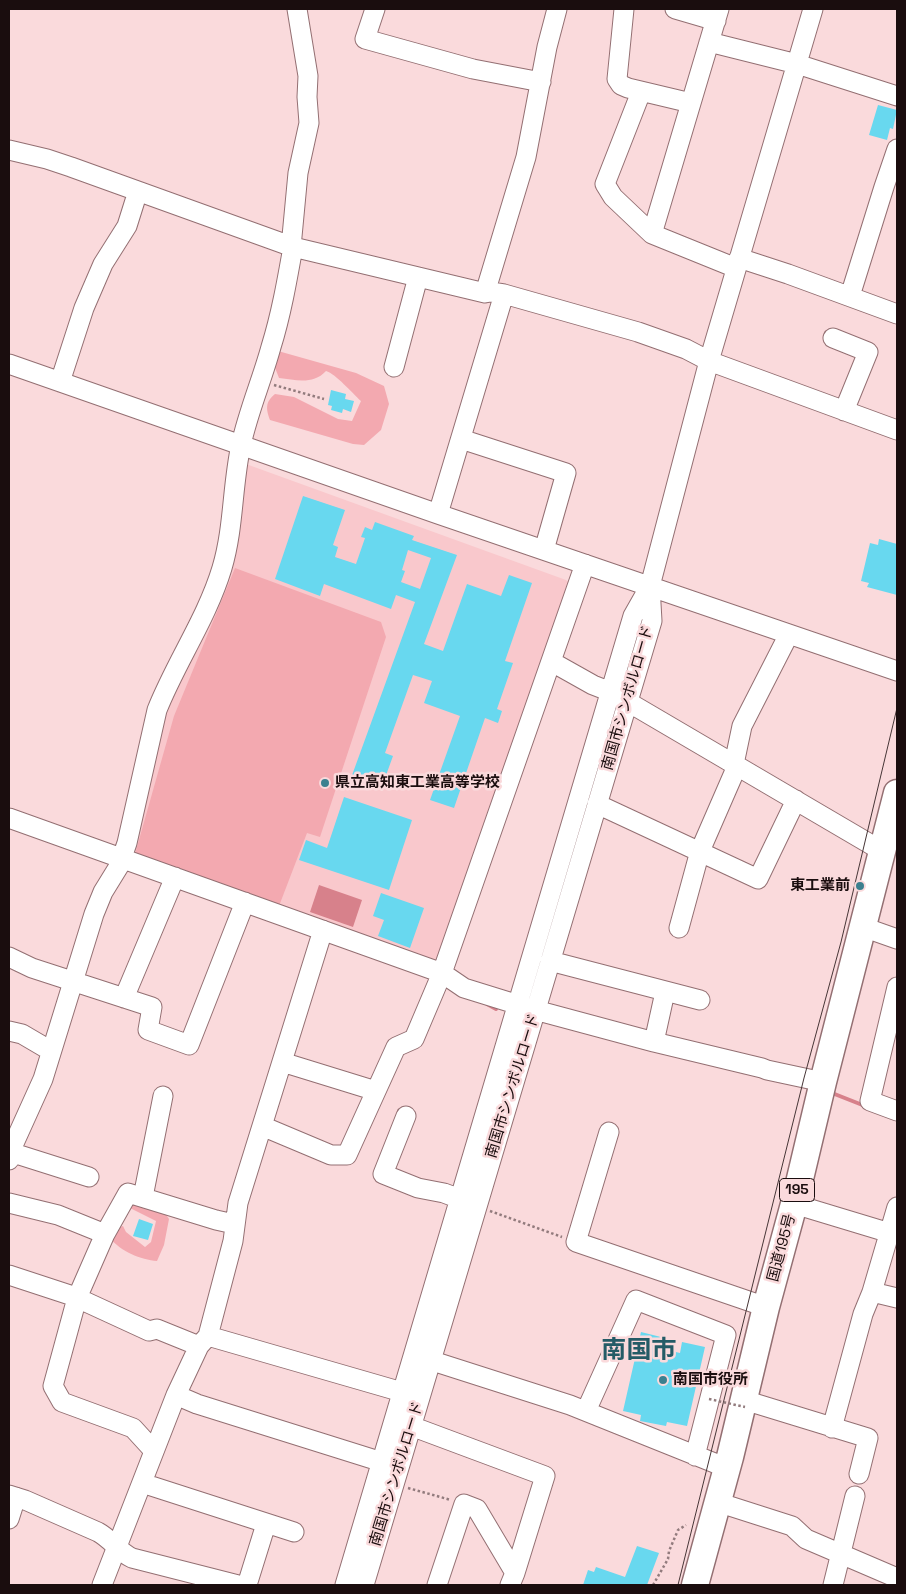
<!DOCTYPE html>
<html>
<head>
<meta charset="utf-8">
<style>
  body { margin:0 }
  #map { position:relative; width:906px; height:1594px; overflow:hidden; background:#fadadc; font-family:"Space Grotesk",sans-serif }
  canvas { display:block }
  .frame { position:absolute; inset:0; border:10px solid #1a0d0e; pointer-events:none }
</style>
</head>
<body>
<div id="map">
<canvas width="906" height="1594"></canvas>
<div class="frame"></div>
</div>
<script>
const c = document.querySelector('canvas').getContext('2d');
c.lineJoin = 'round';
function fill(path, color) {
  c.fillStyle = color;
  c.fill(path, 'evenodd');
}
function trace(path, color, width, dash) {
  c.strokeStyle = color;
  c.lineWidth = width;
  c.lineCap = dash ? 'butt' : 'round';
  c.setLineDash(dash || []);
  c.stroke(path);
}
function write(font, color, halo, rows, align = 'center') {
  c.font = font + ' "Space Grotesk","Noto Sans JP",sans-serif';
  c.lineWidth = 5;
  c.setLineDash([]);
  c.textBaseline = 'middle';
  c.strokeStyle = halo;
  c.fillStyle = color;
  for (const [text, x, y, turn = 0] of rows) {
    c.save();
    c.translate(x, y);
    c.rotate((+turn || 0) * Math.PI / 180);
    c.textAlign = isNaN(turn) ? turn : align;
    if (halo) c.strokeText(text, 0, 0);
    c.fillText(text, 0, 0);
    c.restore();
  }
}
fill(new Path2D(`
  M246 464 566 580 572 585 439 968 131 856 164 715Z`), '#f9c8cc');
fill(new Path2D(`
  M278 351 356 373 384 386 389 404 381 430 364 445 353 444 270 420C266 409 265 402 275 394L294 397 338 419 352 421 361 401C352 393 336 374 326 371 313 385 296 380 279 378L272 360Z
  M235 568 381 622 386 637 320 837 307 833 279 906 135 854 174 716Z
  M131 1199 165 1213 169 1219 164 1245 157 1261C141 1260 120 1251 110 1238L114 1229 123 1226 126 1232 145 1247 151 1242 156 1221 126 1206Z`), '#f3a9b0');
fill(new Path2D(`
  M319 885 362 900 353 927 310 912Z`), '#d7818b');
trace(new Path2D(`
  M487 1004 496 1009
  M832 1093 865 1106`), '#d7818b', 4);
fill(new Path2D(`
  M878 105 897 110 893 129 890 128 887 140 869 135Z
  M331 390 346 394 345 399 354 401 351 412 343 409 342 413 331 410 332 406 328 405Z
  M303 496 345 510 333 545 338 547 335 557 356 564 365 538 361 537 365 527 372 530 375 522 414 536 412 540 457 555 424 644 443 651 467 584 501 596 509 575 532 583 505 661 513 663 497 709 502 711 498 723 485 718 454 808 430 800 460 716 424 703 432 681 413 675 385 753 393 756 381 789 351 778 415 602 396 595 391 609 324 584 320 596 275 579ZM408 550 431 558 420 589 401 582 405 571 402 570Z
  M879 539 897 544V595L867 587 869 583 861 581 870 543 878 545Z
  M344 797 412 820 389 890 299 860 306 840 327 848Z
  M381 893 424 908 410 948 378 936 384 920 373 916Z
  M139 1219 153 1224 148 1240 133 1236Z
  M641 1332 661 1337 659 1348 680 1353 682 1342 705 1347 687 1426 667 1422 666 1426 640 1421 641 1415 623 1411Z
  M637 1546 659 1553 647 1585H583L588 1570 594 1572 596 1567 625 1577Z`), '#68d8ef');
const minor = new Path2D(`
  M375 9 365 39 473 69 541 82
  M624 9 617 79 621 85 628 88 691 103
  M675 9 716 21
  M709 42 797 64 897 96
  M641 92 605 184 613 197 652 234 736 268
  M9 150 47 159 71 167 293 247 485 293 491 292 504 294 638 332 686 349 709 361 897 430
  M652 234 719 9
  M291 247 298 173 309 123 307 97 308 76 297 9
  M739 258 788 274 897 314
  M485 293 526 157 547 47 557 9
  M850 296 884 187 897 149
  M833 338 868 352 844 411
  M9 364 438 514 897 671
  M394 367 418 277
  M60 382 84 308 103 264 127 226 138 191
  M461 439 566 473 544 550
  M438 514 504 294
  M552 662 593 685 611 692 882 851
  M734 764 742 726 789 634
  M597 804 758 879 796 800
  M9 818 442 973 464 988 535 1010 654 1042 762 1068 767 1070 823 1082
  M863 927 897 939
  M679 928 700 851 737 766
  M9 957 32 968 152 1007 148 1030 189 1045 245 902
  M550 961 700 1000
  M897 987 870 1101 897 1111
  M124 998 175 877
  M9 1031 22 1034 51 1051
  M654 1042 665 992
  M282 1062 376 1091
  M406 1116 383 1174 418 1188 444 1193 460 1199
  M262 1126 331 1155H347L396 1047 414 1039 442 973 585 564
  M609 1132 576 1242 766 1307
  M10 1152 89 1177
  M9 1160 10 1152 43 1079 94 914 103 892 119 866 127 843 157 710C176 662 207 618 222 568 234 528 232 486 241 445 248 412 262 380 271 347 281 315 287 281 293 247
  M143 1197 163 1096
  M9 1203 58 1215 105 1234 128 1193 216 1220 234 1224
  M794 1204 890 1233
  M897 1207 872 1292 897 1298
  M105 1234 77 1298 53 1386 62 1402 133 1428 154 1451
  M9 1275 73 1296 149 1331 157 1329 199 1346
  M208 1336 402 1392
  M420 1357 570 1405 727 1468
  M176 1395 197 1404 382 1462
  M744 1400 868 1438 859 1474
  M586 1411 636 1300 726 1335 695 1456
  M411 1426 545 1476 515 1573
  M832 1428 863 1314 872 1292
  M142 1483 294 1532
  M9 1495 25 1500 98 1532C111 1539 119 1552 132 1558L238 1585
  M717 1502 792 1526 806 1539 897 1578
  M9 1519 16 1497
  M102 1585 176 1395 199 1346 208 1336 233 1241 238 1203 323 930
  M247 1585 266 1524
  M345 1585 633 616 650 586 709 361 813 9
  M364 1585 652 621 650 586
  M437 1585 464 1504 477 1509 515 1573 510 1585
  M833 1585 855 1496`);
const highway = new Path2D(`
  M695 1585 730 1457 766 1307 794 1204 823 1082 897 793`);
trace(minor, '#936f72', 21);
trace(highway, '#936f72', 29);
trace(new Path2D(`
  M274 385 324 399
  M490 1211 562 1237
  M408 1488 451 1500
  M653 1585 668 1559 669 1551 678 1530 686 1525`), '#927b7d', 2.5, [2.5, 2.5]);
trace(minor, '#fff', 19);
trace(highway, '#fff', 26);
trace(new Path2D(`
  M678 1585 804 1078 841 942 897 708`), '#463536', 1);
trace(new Path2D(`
  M709 1399 745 1407`), '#927b7d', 2.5, [2.5, 2.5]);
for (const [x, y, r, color] of [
  [325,783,5,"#3c808f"],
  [860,886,5,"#3c808f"],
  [663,1380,5,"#3c808f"]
]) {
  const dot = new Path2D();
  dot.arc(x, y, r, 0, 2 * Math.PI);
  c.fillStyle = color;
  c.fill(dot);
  trace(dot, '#fadadc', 2);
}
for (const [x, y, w] of [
  [797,1190,35]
]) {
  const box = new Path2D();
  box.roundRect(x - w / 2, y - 11.5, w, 23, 4);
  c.fillStyle = '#fadadc';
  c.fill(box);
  trace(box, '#1a0d0e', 1);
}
write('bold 14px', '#1a0d0e', null, [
  ["195",797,1190]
]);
write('15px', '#1a0d0e', '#fadadc', [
  ["南国市シンボルロード",628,698,-74],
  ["南国市シンボルロード",513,1086,-73],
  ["国道195号",782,1248,-75],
  ["南国市シンボルロード",397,1474,-73]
]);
write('bold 15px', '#1a0d0e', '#fadadc', [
  ["県立高知東工業高等学校",335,783],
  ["東工業前",850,886,"right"],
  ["南国市役所",673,1380]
], 'left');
write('bold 25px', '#245b66', '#fadadc', [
  ["南国市",639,1351]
]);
</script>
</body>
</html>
